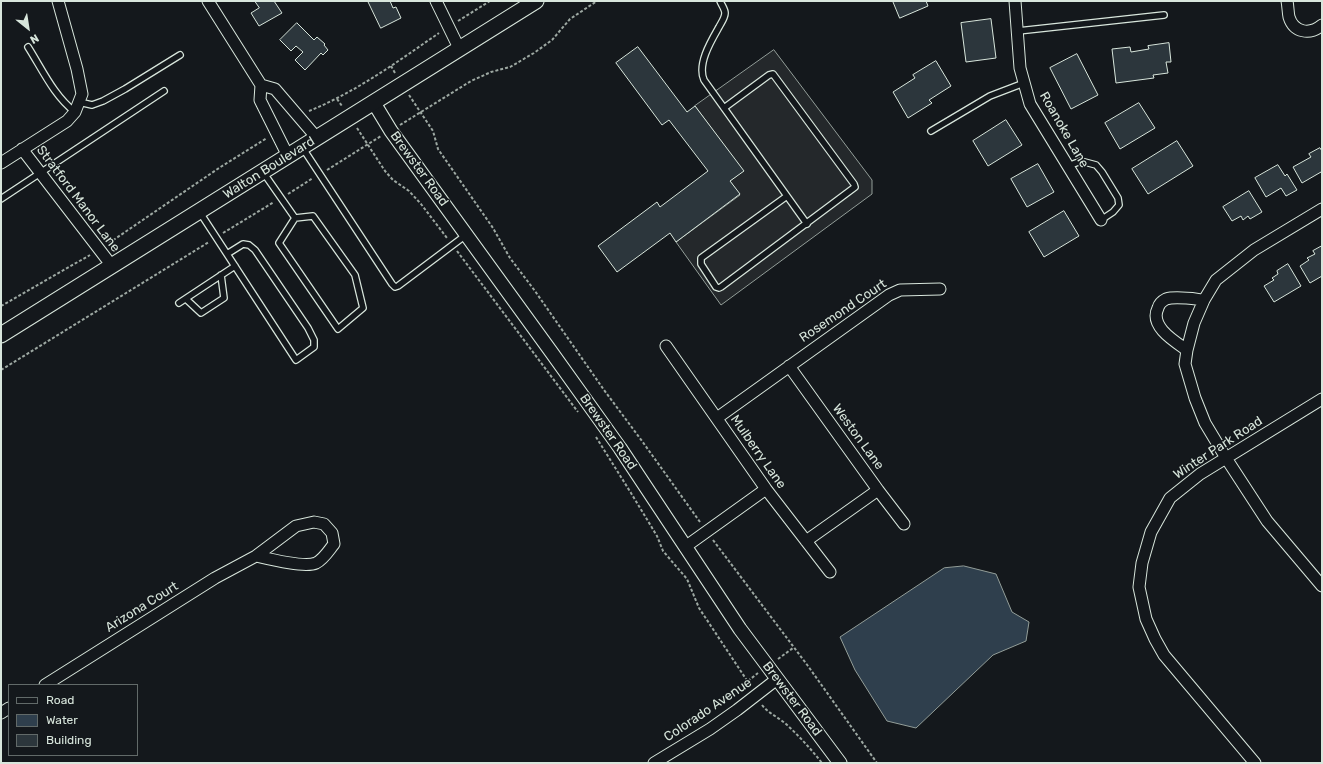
<!DOCTYPE html>
<html>
<head>
<meta charset="utf-8">
<style>
  body { margin:0 }
  #map { position:relative; width:1323px; height:764px; overflow:hidden; background:#14181c; font-family:Rubik,sans-serif }
  canvas { display:block }
  .frame { position:absolute; inset:0; border:2px solid #d8e6dc; pointer-events:none }
  .legend { position:absolute; left:8px; top:684px; width:130px; height:72px; box-sizing:border-box; background:#14181c; border:1px solid #626a69; margin:0; padding:5px 7px; list-style:none; font-size:12px; color:#d8e6dc }
  .legend li { display:flex; align-items:center; gap:8px; height:20px }
  .legend b { width:20px; border:1px solid #626a69 }
  .north { position:absolute; left:8px; top:8px; width:40px; height:40px; -webkit-text-stroke:3px #14181c; paint-order:stroke; rotate:150deg; font-size:11px; font-weight:700; line-height:16px; text-align:center; color:#d8e6dc }
  .north::after { content:''; display:block; margin:auto; width:14px; height:18px; background:#d8e6dc; clip-path:polygon(50% 0,100% 100%,50% 72%,0 100%) }
</style>
</head>
<body>
<div id="map">
<canvas width="1323" height="764"></canvas>
<div class="frame"></div>
<ul class="legend">
<li><b style="height:5px;background:#14181c"></b>Road</li>
<li><b style="height:11px;background:#2f3f4d"></b>Water</li>
<li><b style="height:11px;background:#2c363c"></b>Building</li>
</ul>
<div class="north">N</div>
</div>
<script>
const c = document.querySelector('canvas').getContext('2d');
c.lineJoin = 'round';
function fill(path, color) {
  c.fillStyle = color;
  c.fill(path, 'evenodd');
}
function trace(path, color, width, dash) {
  c.strokeStyle = color;
  c.lineWidth = width;
  c.lineCap = dash ? 'butt' : 'round';
  c.setLineDash(dash || []);
  c.stroke(path);
}
function write(font, color, halo, rows, align = 'center') {
  c.font = font + ' Rubik,sans-serif';
  c.lineWidth = 3;
  c.setLineDash([]);
  c.textBaseline = 'middle';
  c.strokeStyle = halo;
  c.fillStyle = color;
  for (const [text, x, y, turn = 0] of rows) {
    c.save();
    c.translate(x, y);
    c.rotate((+turn || 0) * Math.PI / 180);
    c.textAlign = isNaN(turn) ? turn : align;
    if (halo) c.strokeText(text, 0, 0);
    c.fillText(text, 0, 0);
    c.restore();
  }
}
const parking = new Path2D(`
  M774 50 872 180V194L721 305 676 242 740 195 730 181 743 171 695 106Z`);
fill(parking, '#24282b');
trace(parking, '#939e99', 1);
const water = new Path2D(`
  M964 566 996 574 1012 612 1029 622 1026 641 993 655 916 728 887 721 855 670 840 637 944 568Z`);
fill(water, '#2f3f4d');
trace(water, '#939e99', 1);
const building = new Path2D(`
  M255 1H274L282 13 259 26 251 13 259 8Z
  M368 1H390L393 8 396 7 401 18 381 28Z
  M893 1H926L928 6 900 18Z
  M991 19 996 58 966 62 961 23Z
  M297 23 314 40 317 37 325 44 324 45 328 50 323 55 321 53 305 70 295 60 303 52 296 46 291 51 280 40Z
  M1169 43 1171 62H1166L1168 73 1153 75 1154 78 1116 83 1112 49 1130 47 1131 52 1149 49 1148 46Z
  M638 47 687 112 695 106 744 171 730 181 740 194 676 242 670 233 617 272 598 246 657 202 660 207 708 171 669 120 662 125 616 63Z
  M1077 54 1098 95 1071 109 1050 68Z
  M936 61 951 86 929 100 932 103 908 118 893 92 915 78 913 75Z
  M1139 103 1155 128 1120 149 1105 123Z
  M1006 120 1022 145 988 166 973 141Z
  M1177 141 1193 166 1148 194 1132 169Z
  M1320 148 1322 151V174L1321 172 1302 183 1293 167 1311 157 1309 154Z
  M1038 164 1054 192 1027 207 1011 179Z
  M1278 165 1285 176 1287 174 1297 190 1286 196 1281 188 1266 197 1255 178Z
  M1249 191 1262 212 1250 219 1248 216 1243 220 1241 216 1232 221 1223 207Z
  M1064 211 1079 236 1044 257 1029 232Z
  M1322 246V276L1310 283 1300 266 1309 260 1307 258 1315 254 1313 251Z
  M1288 264 1301 286 1274 302 1264 286 1274 280 1272 278 1278 274 1277 271Z`);
fill(building, '#2c363c');
trace(building, '#d8e6dc', 1);
const service = new Path2D(`
  M720 1C721 4 725 9 725 13 725 18 721 23 719 27 711 41 697 64 704 80L807 224
  M1018 31 1164 15
  M28 47C42 69 54 96 75 112
  M79 102 92 105 103 101 125 89 180 55
  M724 108 769 75 773 74 854 184 855 187 721 287 719 288 716 287 701 264V258L787 196
  M931 131 990 96 1024 83
  M302 147 392 284 395 287 398 286 466 235
  M1068 166 1081 161 1096 165 1102 172 1118 198 1119 205 1113 212 1101 220
  M263 172 295 218 279 243 338 329 363 308 355 275 313 216 295 218
  M1 199 164 91
  M199 211 296 360 314 347V340L308 328 255 250 249 245 243 244 227 254
  M186 299 201 313 224 298 221 275
  M179 303 235 266`);
const minor = new Path2D(`
  M208 1 261 85
  M436 1 459 48
  M1015 1 1020 68 1030 104 1101 220
  M1287 1C1288 6 1288 12 1289 17 1294 33 1310 35 1322 25
  M22 149 112 266
  M288 156 260 100 261 85 275 89 317 138
  M1 163 67 121 75 112 82 94 77 69 58 1
  M1322 209 1254 250 1216 280 1204 300 1194 323 1187 350 1185 364 1195 398 1205 423 1226 458 1267 521 1322 586
  M666 346 766 489 830 572
  M1187 350C1174 341 1149 326 1158 308 1159 304 1162 301 1166 299 1176 296 1194 299 1204 300
  M789 366 878 490 904 524
  M717 418 889 295 900 290 940 289
  M806 541 878 490
  M685 547 766 489
  M45 685 215 578 256 556 296 526 314 522 324 524 332 533 334 544C329 550 324 559 316 563 305 568 269 559 256 556
  M1 713 9 708
  M654 763 710 729 737 710 777 679
  M1255 763 1164 655 1155 639 1146 619 1139 587 1142 563 1151 532 1170 498 1200 474 1322 399`);
const tertiary = new Path2D(`
  M374 103 391 131 552 353 620 448 740 629 840 763`);
const secondary = new Path2D(`
  M1 335 536 1`);
trace(service, '#d8e6dc', 8);
trace(minor, '#d8e6dc', 13);
trace(tertiary, '#d8e6dc', 15);
trace(secondary, '#d8e6dc', 17);
trace(new Path2D(`
  M458 21 490 1
  M391 66 395 73
  M409 95 433 131 438 149 493 228 510 258 535 291 604 390 642 441 700 522
  M337 99 342 106
  M309 111C356 92 397 62 439 33
  M400 125 471 81 491 72 510 67 534 53 552 40 570 19 597 1
  M357 128 385 171 393 180 409 191 421 204 447 238
  M327 170 381 136
  M288 194 313 178
  M223 233 274 202
  M109 243 219 168 267 138
  M457 251 578 412
  M1 306 90 255
  M1 370 209 242
  M596 437 631 493 657 536 663 551 687 579 699 608 750 685
  M713 540 808 666 877 763
  M778 659 793 648
  M748 681 758 673
  M762 705C768 713 778 717 786 724 799 736 811 749 822 763`), '#9da8a2', 2, [3, 2]);
trace(service, '#14181c', 5.5);
trace(minor, '#14181c', 11);
trace(tertiary, '#14181c', 13);
trace(secondary, '#14181c', 15);
write('13px', '#d8e6dc', '#14181c', [
  ["Roanoke Lane",1064,130,60],
  ["Walton Boulevard",269,168,-32],
  ["Brewster Road",419,169,54],
  ["Stratford Manor Lane",78,199,53],
  ["Rosemond Court",843,311,-34],
  ["Brewster Road",608,432,55],
  ["Weston Lane",858,437,54],
  ["Winter Park Road",1218,448,-33],
  ["Mulberry Lane",758,452,55],
  ["Arizona Court",142,607,-32],
  ["Brewster Road",792,699,53],
  ["Colorado Avenue",708,710,-34]
]);
</script>
</body>
</html>
